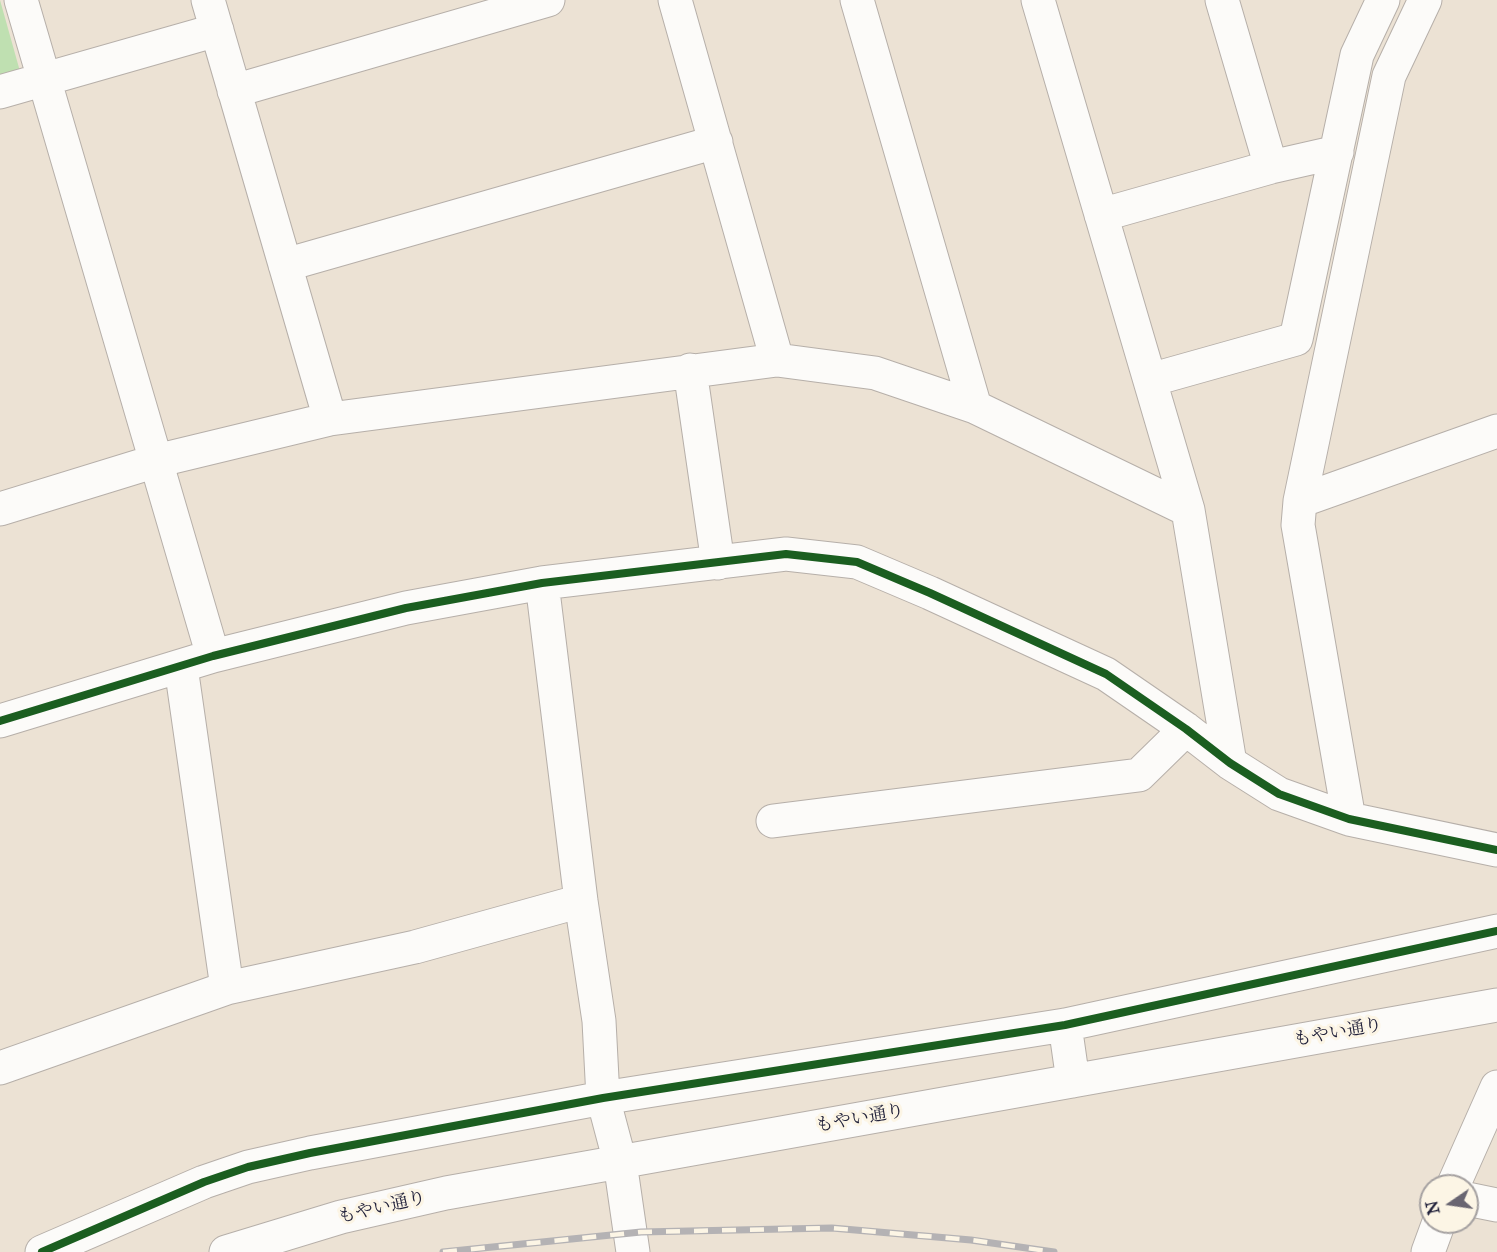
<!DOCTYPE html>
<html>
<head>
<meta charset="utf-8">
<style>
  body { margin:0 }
  #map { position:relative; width:1497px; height:1252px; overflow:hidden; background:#ece2d4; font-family:"IM FELL Great Primer",serif }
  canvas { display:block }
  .north { position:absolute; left:1419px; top:1174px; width:60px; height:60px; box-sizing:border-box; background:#fcf5e5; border:2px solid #a5a1a1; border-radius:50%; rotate:257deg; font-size:16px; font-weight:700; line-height:24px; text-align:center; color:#22223b }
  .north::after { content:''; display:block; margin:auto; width:21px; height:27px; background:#696571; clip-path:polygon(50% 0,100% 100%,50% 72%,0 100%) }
</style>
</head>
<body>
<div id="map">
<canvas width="1497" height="1252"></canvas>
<div class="north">N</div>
</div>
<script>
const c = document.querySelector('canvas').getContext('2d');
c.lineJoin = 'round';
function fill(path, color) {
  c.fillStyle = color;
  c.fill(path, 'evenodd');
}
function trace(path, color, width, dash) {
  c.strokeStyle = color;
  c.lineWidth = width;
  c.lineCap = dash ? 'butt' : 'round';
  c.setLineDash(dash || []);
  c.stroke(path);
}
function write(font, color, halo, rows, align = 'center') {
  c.font = font + ' "IM FELL Great Primer","Noto Serif JP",serif';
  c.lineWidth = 6;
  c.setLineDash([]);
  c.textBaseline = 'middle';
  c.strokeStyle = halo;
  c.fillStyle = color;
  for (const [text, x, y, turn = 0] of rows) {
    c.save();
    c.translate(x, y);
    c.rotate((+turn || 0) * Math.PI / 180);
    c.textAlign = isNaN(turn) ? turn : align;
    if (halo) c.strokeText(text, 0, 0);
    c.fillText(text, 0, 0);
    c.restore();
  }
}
fill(new Path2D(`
  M0 0 21 75 0 81Z`), '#bfe0b1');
const minor = new Path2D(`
  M21 0 213 656
  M208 0 330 419
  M675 0 777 360
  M857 0 975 407
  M1038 0 1188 510 1230 763
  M1222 0 1271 167
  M234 91 548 0
  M0 92 217 30
  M1101 215 1271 167 1337 152
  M285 265 716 142
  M690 370 718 563
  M1150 380 1296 339 1357 55 1383 0
  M1300 501 1497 431
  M0 509 156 461 330 419 777 360 875 373 975 407 1188 510
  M542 583 581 901 599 1021 603 1098 620 1162 633 1252
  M181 667 227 988
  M0 721 213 656 406 608 542 583 786 554 857 562 930 593 1106 674 1186 729 1230 763 1279 794 1349 819 1497 850
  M1349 819 1298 525 1300 501 1389 76 1425 0
  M773 821 1139 775 1186 729
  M1065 1025 1073 1081
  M0 1068 227 988 415 947 581 901
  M1453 1186 1497 1087
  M1467 1199 1497 1205
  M42 1252 204 1182 248 1167 310 1153 603 1098 1065 1025 1497 931
  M226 1252 341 1217 446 1193 1497 1005
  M1428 1252 1439 1222`);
trace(minor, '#b6afa9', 35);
trace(minor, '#fcfbf9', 33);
const rail = new Path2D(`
  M443 1252 641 1232 832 1228 971 1240 1054 1252`);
trace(rail, '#b4b2b4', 7);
trace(rail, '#fcf5e5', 4.5, [14]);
trace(new Path2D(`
  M0 721 213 656 406 608 542 583 786 554 857 562 930 593 1106 674 1186 729 1230 763 1279 794 1349 819 1497 850
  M42 1252 204 1182 248 1167 310 1153 603 1098 1065 1025 1497 931`), '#1b5e20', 8);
write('18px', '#22223b', '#fcf5e5', [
  ["もやい通り",1338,1033,-10],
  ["もやい通り",860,1119,-10],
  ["もやい通り",382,1208,-13]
]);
</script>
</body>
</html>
